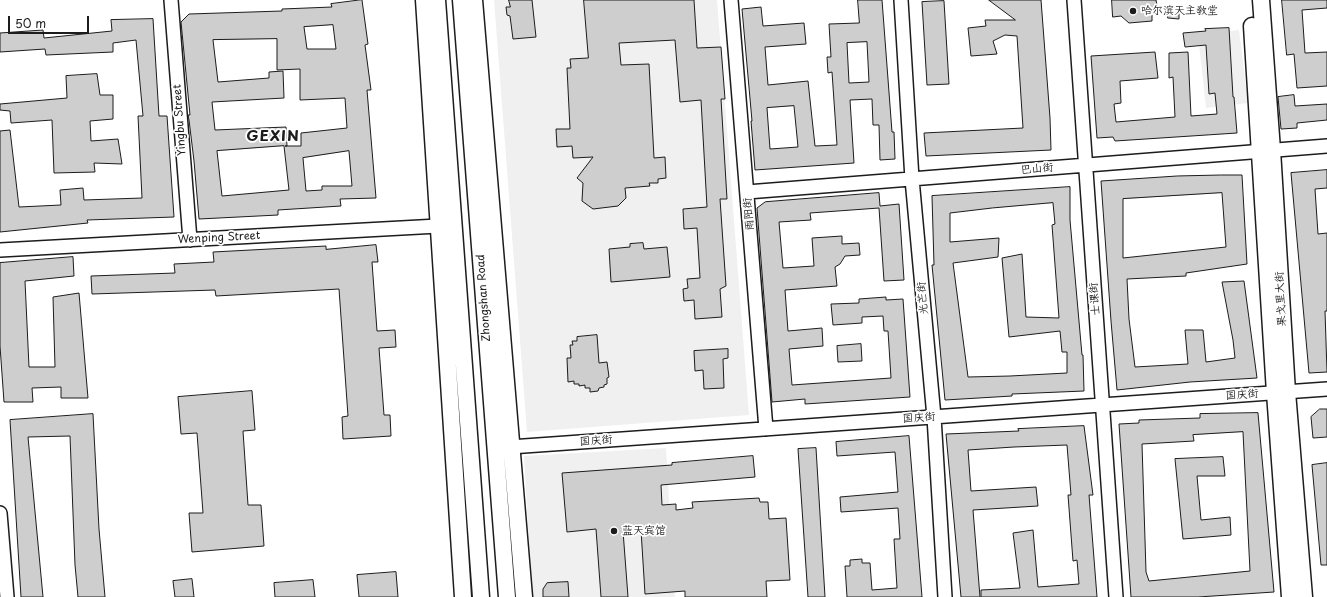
<!DOCTYPE html>
<html>
<head>
<meta charset="utf-8">
<style>
  body { margin:0 }
  #map { position:relative; width:1327px; height:597px; overflow:hidden; background:#fff; font-family:"Playpen Sans",sans-serif }
  canvas { display:block }
  .scale { position:absolute; left:8px; top:16px; width:81px; height:18px; box-sizing:border-box; border:2px solid #1c1c1c; border-top:0; padding-left:5px; font-size:12px; line-height:14px; white-space:nowrap; color:#1c1c1c; -webkit-text-stroke:3px #fff; paint-order:stroke }
</style>
</head>
<body>
<div id="map">
<canvas width="1327" height="597"></canvas>
<div class="scale">50 m</div>
</div>
<script>
const c = document.querySelector('canvas').getContext('2d');
c.lineJoin = 'round';
function fill(path, color) {
  c.fillStyle = color;
  c.fill(path, 'evenodd');
}
function trace(path, color, width, dash) {
  c.strokeStyle = color;
  c.lineWidth = width;
  c.lineCap = dash ? 'butt' : 'round';
  c.setLineDash(dash || []);
  c.stroke(path);
}
function write(font, color, halo, rows, align = 'center') {
  c.font = font + ' "Playpen Sans","LXGW WenKai TC",sans-serif';
  c.lineWidth = 3.5;
  c.setLineDash([]);
  c.textBaseline = 'middle';
  c.strokeStyle = halo;
  c.fillStyle = color;
  for (const [text, x, y, turn = 0] of rows) {
    c.save();
    c.translate(x, y);
    c.rotate((+turn || 0) * Math.PI / 180);
    c.textAlign = isNaN(turn) ? turn : align;
    if (halo) c.strokeText(text, 0, 0);
    c.fillText(text, 0, 0);
    c.restore();
  }
}
fill(new Path2D(`
  M494 0H717L749 415 527 432Z
  M1239 30 1248 103 1206 108 1198 35Z
  M666 448 675 597H532L524 456Z`), '#f0f0f0');
const building = new Path2D(`
  M362 0 368 44 365 45 371 90H367L376 198 340 199 341 206 278 210V215L199 219 194 161 189 120 188 115H190L181 22 189 14 282 11V9L332 7 331 4ZM333 25 336 49H307L304 27ZM277 39V70L300 69V100L345 98 347 128 301 133V146H285H287L286 127 215 130 212 102 284 98 283 71 269 72V78L218 82 213 40ZM284 146 289 190 222 196 217 151ZM349 151 352 186H322V190L306 191 303 158Z
  M509 0H532L536 37 513 39 510 16 507 15 506 7H510Z
  M584 0H694L697 48 721 47 725 99H721L727 199H720L726 286 720 289 722 317 695 319 694 300 684 301 683 289 688 288 687 279 700 278 697 228 684 229 683 209 707 207 701 100 680 102 675 40 619 43 621 65 649 64 654 158 665 157 666 178 658 179V183H649L650 186 625 188 626 198 618 206 593 209 582 201 583 183 577 178 593 157 573 158 572 146 557 147 556 129H570L567 68H571L570 59 588 58Z
  M858 0H882L892 132H894L895 159 880 160 879 125H873L872 99 850 100 854 163 755 170 751 121H752L742 9 761 7 763 26 804 23 806 44 765 47 768 85 808 81 815 146 837 145 832 72 828 73 827 57H831L829 24 859 23ZM867 42 869 82 849 83 847 43ZM794 106 798 147 770 149 767 108Z
  M989 0H1041L1050 118 1051 150 926 156 924 133 1023 128 1017 36 1005 35 993 41 997 54 971 56 968 28 986 26 985 20H1015Z
  M1112 0H1156L1157 6 1152 14V21L1129 23 1121 16 1113 17Z
  M1282 0H1327V8L1302 10 1305 53 1327 52V86L1297 88 1294 54 1287 55Z
  M944 1 949 84 927 85 922 2Z
  M1168 8H1179V19L1168 18Z
  M153 19 159 116H167L174 217 87 220 88 223 0 232V131L10 130 19 207 61 205 60 190 83 188 84 200 142 198 138 116H143L136 40 113 43V52L46 55 45 49 0 52V33L43 30 44 38 112 31 111 20Z
  M1229 28 1233 97H1234L1237 133 1115 141 1113 137 1097 138 1091 56 1155 52 1158 78 1120 81 1121 103 1114 104 1116 122 1175 117 1173 77 1169 78V53L1188 52 1191 116 1217 114 1215 93 1209 94 1206 45 1185 47 1183 33 1206 31 1205 29Z
  M97 74 100 95H113V119L90 121 91 141 118 139 122 164 94 163 95 172 54 173 52 120 11 123 10 111 0 110V104L67 98 66 76Z
  M1294 95 1295 106 1327 104V120L1297 123V128L1281 129 1278 97Z
  M1327 170V188L1315 189 1318 234 1327 233V311H1325L1327 372 1309 373 1291 173Z
  M1221 175H1242L1247 264 1186 273V276L1127 279 1129 319 1135 367 1188 364 1185 330H1203L1206 362 1235 358 1233 340 1222 282 1244 281 1257 378 1190 382 1117 390 1111 321 1101 181 1177 176ZM1222 193 1226 247 1123 258V199Z
  M1070 187V220L1082 355H1083L1084 391 1012 394V396L945 400 932 265H934L932 196ZM1053 203 1055 224 1052 225 1059 318 1026 317 1022 254 1002 258 1009 337 1060 331 1062 352H1067V373L1010 376 968 377 953 263 998 257 999 238 950 242V213L992 208Z
  M879 193 880 206 899 204 904 280 884 281 879 208 810 213 811 220 779 222 783 268 814 266 812 238 842 236V244L859 243 860 255 845 256 840 264 835 267 837 286 785 290 788 331 822 328 823 346 789 349 792 385 891 378 888 331H884L883 316 862 317V323L833 325 831 304 859 303V299L886 297V300L903 299 910 397 805 404V399L772 402 757 208 765 202Z
  M643 243 644 249 667 247 670 277 611 282 609 249 630 247V244Z
  M376 245 378 262H372L377 331 395 330 396 347 379 348 384 415H390L391 436 343 439 342 417 348 416 339 289 216 296 215 290 92 294 91 276 175 273 174 264 214 262 213 252 326 246V249Z
  M73 257 74 276 25 281 29 367H55L53 297 79 293 88 398H61V387L32 388 33 402H4L0 346V263Z
  M597 335 599 363 607 362 609 377 607 378V384L604 385V387L599 388 598 391 590 392V388H585V385L579 386V384H574V381L568 382 567 358H571L570 345H573L572 341H577V337Z
  M861 344 862 361 838 362 837 346Z
  M728 349V358L723 359 724 388 704 389 703 370 695 371 694 351Z
  M252 391 255 430 243 431 248 505H261L264 546 192 552 189 513H203L197 433 181 434 178 397Z
  M1320 409H1327V437L1313 438 1311 417Z
  M1258 413 1274 592 1198 597H1131L1119 424 1139 423V420L1200 418V414ZM1243 432 1250 571 1149 581 1146 572 1142 444 1194 441 1193 435Z
  M93 414 99 529 105 597H78L75 565 70 436 28 437 43 597H21L10 420Z
  M1084 426 1093 495H1089L1097 597H981V590L1020 588 1013 533 1033 530 1038 587 1079 584 1077 560 1073 561 1068 495H1071L1067 445 1014 447 968 450 971 491 1036 487 1038 506 973 510 980 597H961L946 434 1019 431 1018 429Z
  M909 436 922 597H847L845 566H850V560L862 559V563H870L872 590 897 588 894 539H900L898 508 841 512 840 497 898 492 895 452 837 456 836 442Z
  M816 448 825 597H808L798 449Z
  M753 456 755 477 661 485 662 505 676 504V510L693 508 692 502 759 498 760 502H768L769 519 786 518 790 580 766 581 767 597H685V591L645 594 641 530 623 531 628 597H601L596 529 567 532 562 473 672 465V463Z
  M1223 457 1225 476H1197L1201 520 1230 517 1231 535 1183 539 1175 459Z
  M1327 463V565H1321L1312 465Z
  M396 572 398 597H359L357 575Z
  M192 579 194 597H175L173 581Z
  M313 580 315 597H275L274 583Z
  M568 582 569 597H543V589L547 583Z`);
fill(building, '#cecece');
trace(building, '#1c1c1c', 1);
const minor = new Path2D(`
  M171 0 190 240
  M731 0 766 429
  M901 0 912 179 934 417 945 597
  M1074 0 1116 597
  M747 192 1327 146
  M0 250 438 226
  M510 447 1327 389
  M0 513 7 597`);
const major = new Path2D(`
  M424 0 463 597
  M437 0 481 597
  M461 0 507 597
  M474 0 524 597
  M1261 0 1272 150 1287 392 1304 597
  M1252 26 1275 393 1290 597`);
trace(minor, '#1c1c1c', 16);
trace(major, '#1c1c1c', 19);
trace(minor, '#fff', 13);
trace(major, '#fff', 16);
for (const [x, y, r, color] of [
  [1133,11,4,"#1c1c1c"],
  [614,531,4,"#1c1c1c"]
]) {
  const dot = new Path2D();
  dot.arc(x, y, r, 0, 2 * Math.PI);
  c.fillStyle = color;
  c.fill(dot);
  trace(dot, '#fff', 1.5);
}
write('11px', '#1c1c1c', '#fff', [
  ["哈尔滨天主教堂",1141,11],
  ["蓝天宾馆",622,531]
], 'left');
write('11px', '#1c1c1c', '#fff', [
  ["Yingbu Street",180,120,-94],
  ["巴山街",1037,169,-5],
  ["雨阳街",749,214,-95],
  ["Wenping Street",219,238,-3],
  ["Zhongshan Road",484,298,-94],
  ["光芒街",923,298,-95],
  ["士课街",1095,299,-94],
  ["果戈里大街",1281,299,-93],
  ["国庆街",1242,395,-4],
  ["国庆街",919,418,-4],
  ["国庆街",596,441,-4]
]);
c.letterSpacing = '1px';
write('bold 15px', '#1c1c1c', '#fff', [
  ["GEXIN",273,137]
]);
c.letterSpacing = '0px';
</script>
</body>
</html>
